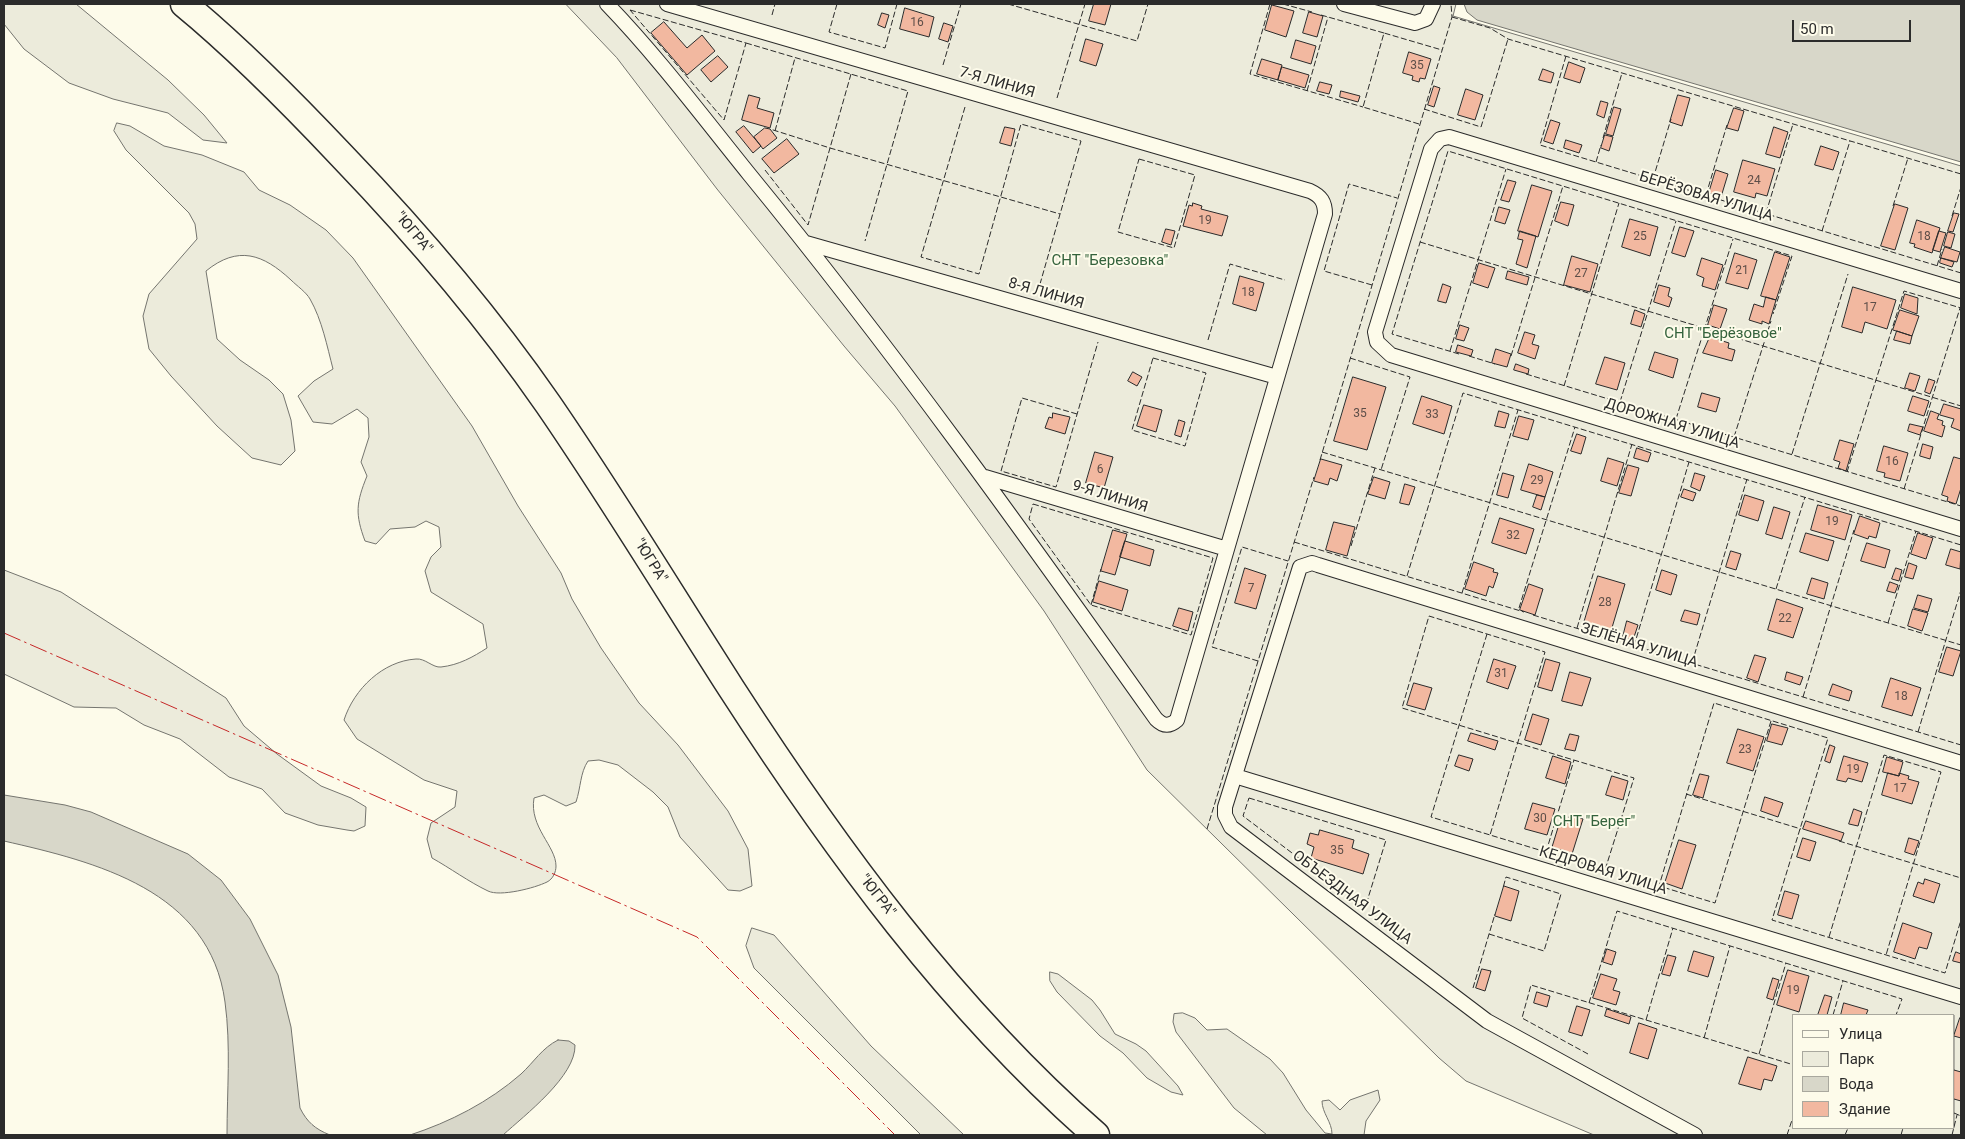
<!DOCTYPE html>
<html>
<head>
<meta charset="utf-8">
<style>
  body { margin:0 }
  #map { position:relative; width:1965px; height:1139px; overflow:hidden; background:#fdfbea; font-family:Roboto,sans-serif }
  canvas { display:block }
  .frame { position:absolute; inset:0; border:5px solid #2b2b2b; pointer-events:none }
  .legend { position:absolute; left:1792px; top:1014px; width:162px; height:115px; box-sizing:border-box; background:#fdfbea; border:1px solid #a9a89e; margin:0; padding:6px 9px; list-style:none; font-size:15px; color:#2b2b2b }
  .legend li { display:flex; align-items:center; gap:10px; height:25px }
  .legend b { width:25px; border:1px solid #a9a89e }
  .scale { position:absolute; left:1792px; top:20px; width:119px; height:22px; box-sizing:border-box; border:2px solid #2b2b2b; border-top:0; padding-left:6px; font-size:15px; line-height:18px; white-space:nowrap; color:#2b2b2b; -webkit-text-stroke:4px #fdfbea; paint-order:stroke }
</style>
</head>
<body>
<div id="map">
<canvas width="1965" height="1139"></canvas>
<div class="frame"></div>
<ul class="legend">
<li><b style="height:6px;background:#fdfbea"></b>Улица</li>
<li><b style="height:14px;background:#ecebdb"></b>Парк</li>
<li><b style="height:14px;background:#d8d7c9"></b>Вода</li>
<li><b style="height:14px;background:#f2b8a0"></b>Здание</li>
</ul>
<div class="scale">50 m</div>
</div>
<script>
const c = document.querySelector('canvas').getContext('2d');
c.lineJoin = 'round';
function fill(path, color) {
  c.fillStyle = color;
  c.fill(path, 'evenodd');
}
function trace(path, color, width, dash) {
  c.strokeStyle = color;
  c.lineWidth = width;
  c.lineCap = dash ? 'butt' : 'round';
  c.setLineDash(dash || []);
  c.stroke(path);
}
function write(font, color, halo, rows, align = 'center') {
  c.font = font + ' Roboto,sans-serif';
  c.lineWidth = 4;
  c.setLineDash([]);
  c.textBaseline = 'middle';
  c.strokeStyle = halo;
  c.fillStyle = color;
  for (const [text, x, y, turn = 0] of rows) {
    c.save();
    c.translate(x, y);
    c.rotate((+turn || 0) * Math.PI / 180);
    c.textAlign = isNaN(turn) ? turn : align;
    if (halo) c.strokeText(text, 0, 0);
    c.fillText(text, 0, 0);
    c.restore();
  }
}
const green = new Path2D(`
  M4 4H76L168 80 204 115 227 143 203 140 168 113 113 99 69 83 24 49 4 24Z
  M566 4H1456L1453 16 1961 166V1135H1594L1466 1081 1439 1058 1147 770 1044 611 895 406 844 346 717 189 617 58ZM1794 1015H1954V1128H1794Z
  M117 123 130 126 164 146 202 155 244 172 259 190 290 205 326 230 353 258 472 426 518 506 561 573 572 599 601 648 639 703 678 745 728 811 748 849 752 886 740 891 728 890 680 837 668 807 653 792 618 765 599 760 588 761C580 773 581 787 576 802L566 806 544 795 534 798C529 827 556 846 556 866 556 872 553 879 547 882 535 888 500 897 488 891 469 882 450 868 432 858L427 839 431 823 455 807 457 791 424 780 357 739 344 720C354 689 383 661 416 659 425 658 433 668 441 667 459 665 473 657 487 648L483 624 431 592 425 571 431 557 441 547 439 527 426 521 415 527 390 529 376 544 365 541C355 514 356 503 367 476L361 462 369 437 368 418 357 409 332 424 313 422 298 396 314 381 333 369C327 346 322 320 310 299 306 292 297 286 291 280 263 254 238 245 206 271L217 339 240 360 269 380 283 394 291 420 295 451 281 465 252 458 217 426 171 376 149 349 143 316 149 294 197 239 195 224 189 213 126 150 114 131Z
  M4 570 61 592 226 698 244 726 277 754 321 786 351 798 366 807 365 826 354 831 347 830 318 825 285 813 262 789 229 777 180 739 144 725 116 708 74 707 4 674Z
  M752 928 774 935 871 1046 964 1135H921L754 968 746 946Z
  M1050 972 1058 974 1092 1000 1100 1010 1115 1034 1136 1044 1146 1051 1178 1086 1183 1095 1171 1092 1147 1078 1123 1053 1100 1036 1057 992 1050 981Z
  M1183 1013 1195 1018 1207 1030 1227 1029 1270 1059 1283 1073 1306 1110 1325 1133 1332 1134C1332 1122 1322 1113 1322 1101L1329 1100 1340 1110 1350 1100 1378 1090 1380 1100 1366 1121 1364 1135H1267L1234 1108 1176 1032 1173 1022 1174 1014Z`);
fill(green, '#ecebdb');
trace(green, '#74746e', 1);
const water = new Path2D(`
  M1961 4V162L1477 20 1467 12 1464 4Z
  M4 795 65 805 91 812 188 854 221 880 250 919 278 975 291 1027 300 1108C307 1122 315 1129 330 1135H227C227 1091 231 1046 225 1002 210 890 96 862 4 841Z
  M558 1040 569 1041 575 1045C576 1076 525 1115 503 1135H410C450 1122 489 1102 521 1074 534 1062 542 1048 558 1040Z`);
fill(water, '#d8d7c9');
trace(water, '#74746e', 1);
const building = new Path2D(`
  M1094 4H1111L1105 25 1089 21Z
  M1272 5 1294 11 1286 37 1265 30Z
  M905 8 934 17 929 37 900 29Z
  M1309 12 1323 16 1317 37 1303 33Z
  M882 13 889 15 885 28 878 25Z
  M664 22 687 48 702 35 715 51 687 75 651 33Z
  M944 23 953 26 948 42 939 39Z
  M1086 39 1103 44 1096 66 1080 61Z
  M1296 40 1316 46 1311 64 1291 58Z
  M1409 52 1431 59 1425 79 1420 78 1419 82 1412 80 1413 76 1403 73Z
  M718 56 728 67 711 82 701 70Z
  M1262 59 1282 65 1278 80 1257 74Z
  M1569 62 1585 68 1580 83 1564 78Z
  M1282 67 1309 75 1305 88 1278 80Z
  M1543 69 1554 73 1551 83 1539 80Z
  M1320 82 1332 85 1329 94 1317 91Z
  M1434 86 1440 88 1434 107 1428 105Z
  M1466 89 1483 95 1475 120 1458 115Z
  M1341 91 1360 96 1358 102 1340 97Z
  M749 95 760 98 757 108 774 113 770 128 742 120Z
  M1678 95 1690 98 1682 126 1670 122Z
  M1601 101 1608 103 1604 118 1597 115Z
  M1614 107 1621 109 1613 136 1606 134Z
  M1734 108 1744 111 1738 131 1727 128Z
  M1551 120 1560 123 1553 144 1544 141Z
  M744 126 761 146 753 153 736 132Z
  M1005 127 1015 129 1011 146 1000 143Z
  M1774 127 1788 132 1780 158 1766 154Z
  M765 128 770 129 777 138 763 149 754 137Z
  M1605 135 1613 137 1609 151 1601 148Z
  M787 139 799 154 774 173 762 159Z
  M1566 140 1582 145 1579 153 1564 148Z
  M1821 146 1839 152 1833 170 1815 165Z
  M1743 160 1775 169 1767 196 1756 193 1755 198 1734 192Z
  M1716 170 1728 174 1721 197 1709 193Z
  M1508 180 1516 182 1509 202 1501 200Z
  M1532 185 1552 191 1538 237 1518 231Z
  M1561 202 1574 205 1568 226 1555 221Z
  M1193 203 1202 206 1201 209 1228 216 1222 236 1183 226 1189 205 1192 206Z
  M1895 204 1908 208 1895 250 1881 246Z
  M1499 207 1510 210 1505 224 1495 221Z
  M1954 213 1959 214 1953 232 1948 231Z
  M1630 219 1658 227 1650 256 1622 247Z
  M1917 220 1940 228 1932 253 1914 247 1915 244 1910 243Z
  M1680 227 1694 231 1685 257 1672 253Z
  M1166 229 1175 231 1171 245 1162 242Z
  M1520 231 1536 236 1527 268 1516 264 1523 240 1518 239Z
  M1939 231 1946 233 1940 252 1933 250Z
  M1948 232 1955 234 1951 248 1944 246Z
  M1945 247 1960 252 1957 262 1941 258Z
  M1775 252 1790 257 1776 300 1761 296Z
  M1735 253 1757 260 1748 289 1726 283Z
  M1572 256 1598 264 1590 292 1564 285Z
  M1702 258 1723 265 1715 290 1702 286 1704 278 1697 275Z
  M1941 258 1954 262 1952 267 1940 263Z
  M1479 263 1495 268 1488 288 1473 283Z
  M1508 271 1529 277 1527 285 1506 279Z
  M1240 276 1264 283 1256 311 1233 304Z
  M1443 284 1451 287 1446 303 1438 301Z
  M1659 285 1670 288 1668 296 1672 298 1669 307 1654 302Z
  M1853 287 1896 300 1887 329 1865 322 1862 333 1842 327Z
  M1905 294 1918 298 1917 314 1901 308Z
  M1766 297 1776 300 1769 324 1762 321V324L1749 320 1754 304 1763 307Z
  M1714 305 1727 309 1720 329 1708 325Z
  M1635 310 1645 314 1641 327 1631 324Z
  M1900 310 1919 316 1912 336 1893 330Z
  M1460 325 1469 328 1464 341 1456 339Z
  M1897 331 1912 336 1910 344 1894 340Z
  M1525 332 1535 335 1532 344 1539 346 1535 359 1518 353Z
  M1710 337 1729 343 1728 348 1735 350 1732 361 1703 353Z
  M1458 345 1473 350 1471 356 1456 352Z
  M1496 349 1511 354 1507 367 1492 363Z
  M1655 352 1678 359 1673 378 1649 370Z
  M1605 357 1625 363 1617 390 1596 384Z
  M1516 364 1529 369 1528 374 1514 370Z
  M1133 372 1142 377 1137 386 1128 381Z
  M1910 373 1920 376 1915 391 1905 388Z
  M1353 377 1386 387 1367 450 1334 441Z
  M1929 379 1935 381 1930 394 1925 392Z
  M1702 393 1720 398 1716 412 1698 407Z
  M1422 396 1452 406 1444 434 1413 424Z
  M1913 396 1929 401 1924 416 1908 411Z
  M1944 404 1961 409V431L1951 427 1954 419 1940 415Z
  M1144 405 1162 410 1156 432 1137 426Z
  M1499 411 1509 414 1505 428 1495 426Z
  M1931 411 1939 414 1937 419 1943 421 1942 425 1945 426 1942 437 1924 431Z
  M1053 413 1070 417 1065 434 1045 428 1049 417 1052 418Z
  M1519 416 1534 420 1528 440 1513 436Z
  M1179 420 1185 422 1181 437 1175 435Z
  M1910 424 1923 427 1920 435 1908 431Z
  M1577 434 1586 437 1581 454 1571 451Z
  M1840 440 1854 444 1846 471 1838 468 1840 462 1834 460Z
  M1923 444 1933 447 1930 459 1920 456Z
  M1884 446 1908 453 1900 481 1884 477 1885 473 1877 471Z
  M1637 448 1651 453 1648 462 1634 458Z
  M1095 452 1113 457 1104 488 1086 483Z
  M1954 457 1961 459V488L1956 504 1947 501 1948 497 1942 495Z
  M1608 458 1624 463 1617 486 1601 481Z
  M1321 459 1342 465 1337 481 1330 478 1328 485 1314 481Z
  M1529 464 1553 472 1545 497 1521 490Z
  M1628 465 1639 468 1631 496 1619 493Z
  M1503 473 1514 476 1508 498 1497 495Z
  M1695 473 1705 476 1700 491 1691 487Z
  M1374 477 1390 482 1385 499 1368 494Z
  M1405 484 1415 487 1409 505 1400 503Z
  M1684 489 1696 493 1693 501 1681 497Z
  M1537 495 1545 497 1541 510 1533 507Z
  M1745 495 1764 501 1758 521 1739 515Z
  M1818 505 1852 515 1845 540 1811 530Z
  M1774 507 1790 512 1782 539 1766 534Z
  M1860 516 1880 523 1876 538 1869 536 1868 539 1854 534Z
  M1500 518 1534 529 1526 554 1492 543Z
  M1334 522 1355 527 1347 556 1326 550Z
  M1113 530 1127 534 1115 575 1101 571Z
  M1806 533 1834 541 1828 561 1800 552Z
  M1918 533 1933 538 1926 559 1911 554Z
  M1125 541 1154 550 1150 566 1120 557Z
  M1867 543 1890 550 1885 568 1861 561Z
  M1951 549 1961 552 1960 569 1946 565Z
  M1731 551 1741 554 1736 570 1726 567Z
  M1474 562 1494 569 1493 572 1498 573 1493 588 1489 586 1486 596 1465 589Z
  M1909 563 1917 566 1913 579 1905 577Z
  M1245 568 1266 575 1256 609 1235 603Z
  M1896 568 1902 570 1899 581 1892 579Z
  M1662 570 1677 575 1671 595 1656 590Z
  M1598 576 1625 584 1611 631 1584 623Z
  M1812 578 1828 583 1824 599 1807 594Z
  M1099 581 1128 590 1122 611 1093 602Z
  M1890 582 1898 585 1895 593 1887 591Z
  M1529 584 1543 589 1535 615 1520 610Z
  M1918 595 1932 599 1928 612 1914 608Z
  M1777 599 1803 608 1793 638 1768 630Z
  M1179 608 1193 612 1188 631 1173 626Z
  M1913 609 1928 613 1922 631 1908 626Z
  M1685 610 1700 614 1697 625 1681 621Z
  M1627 621 1638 625 1633 640 1623 637Z
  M1947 647 1961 651 1953 676 1939 672Z
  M1755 655 1766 658 1758 682 1747 678Z
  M1494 659 1516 666 1508 689 1487 682Z
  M1546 659 1560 663 1552 691 1538 687Z
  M1570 672 1591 678 1582 706 1562 701Z
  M1787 672 1803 677 1800 685 1785 680Z
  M1891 678 1921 688 1912 716 1882 707Z
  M1414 683 1432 688 1425 710 1407 705Z
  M1833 684 1852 691 1849 701 1829 695Z
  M1533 714 1549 719 1541 745 1525 740Z
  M1772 724 1788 728 1782 745 1767 741Z
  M1738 729 1764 737 1753 771 1727 763Z
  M1471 733 1498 741 1495 750 1468 741Z
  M1570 734 1579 736 1575 751 1565 749Z
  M1830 745 1835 747 1830 763 1825 761Z
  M1459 755 1473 759 1469 771 1455 766Z
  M1553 756 1571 762 1565 784 1546 778Z
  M1844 756 1868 763 1862 782 1848 778 1846 782 1837 780Z
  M1887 757 1903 762 1899 776 1883 772Z
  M1888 773 1899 776V773L1909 776 1908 779 1919 782 1912 804 1882 795Z
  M1700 774 1709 776 1703 798 1693 795Z
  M1612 776 1628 781 1623 800 1606 795Z
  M1765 797 1783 803 1778 817 1761 811Z
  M1533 803 1555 809 1547 835 1525 829Z
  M1854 809 1862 812 1858 826 1849 824Z
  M1570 815 1583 819 1572 854 1552 847 1560 821 1567 823Z
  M1806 821 1844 833 1841 841 1803 829Z
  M1320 830 1354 840 1352 848 1369 854 1363 874 1311 858 1314 847 1307 844 1310 833 1318 835Z
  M1803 838 1816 842 1810 861 1797 857Z
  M1909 838 1919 841 1914 855 1905 852Z
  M1679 840 1696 845 1682 889 1665 883Z
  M1925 879 1940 884 1934 903 1913 896 1918 882 1923 884Z
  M1504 886 1519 891 1511 921 1495 916Z
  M1785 891 1799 895 1792 919 1778 915Z
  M1903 923 1932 933 1927 949 1919 947 1915 959 1894 952Z
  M1607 949 1616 952 1612 965 1603 962Z
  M1694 951 1714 957 1708 977 1688 971Z
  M1956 952 1961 954V963L1953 961Z
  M1668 955 1676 957 1670 976 1662 974Z
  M1482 969 1491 971 1485 991 1476 988Z
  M1788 970 1809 976 1799 1012 1777 1005Z
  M1601 974 1617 979 1613 990 1620 992 1616 1005 1593 998Z
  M1773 978 1779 980 1773 1000 1767 998Z
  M1537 992 1550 996 1547 1007 1534 1003Z
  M1825 995 1832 997 1827 1015H1818Z
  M1844 1003 1868 1010 1866 1015H1841Z
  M1577 1006 1590 1010 1582 1036 1569 1032Z
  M1607 1009 1631 1017 1629 1024 1605 1016Z
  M1960 1018 1961 1019V1038L1954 1036Z
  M1639 1023 1657 1029 1648 1059 1630 1053Z
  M1748 1057 1777 1066 1772 1081 1764 1079 1761 1090 1739 1084Z
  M1954 1070 1961 1072V1101L1954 1099Z`);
fill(building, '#f2b8a0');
trace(building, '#2b2b2b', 1);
const street = new Path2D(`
  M607 4C658 57 703 117 749 174 893 350 1025 534 1156 719 1163 726 1169 727 1177 720L1325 214C1325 202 1321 196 1310 191L667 4
  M1344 4 1415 23 1426 19 1433 4
  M806 243 1277 377
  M1961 291 1449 137 1440 139 1431 149 1375 332 1377 342 1391 355 1961 529
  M985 477 1227 549
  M1235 776 1961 997
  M1695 1135 1487 1021 1231 827 1225 815V807L1300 567 1312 563 1318 565 1961 763`);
const highway = new Path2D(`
  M184 4C240 50 292 103 342 156 416 233 487 316 548 404 612 497 670 593 731 688 835 849 951 1008 1096 1135`);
trace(street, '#2b2b2b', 16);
trace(highway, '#2b2b2b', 29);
trace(street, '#fdfbea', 14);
trace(highway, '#fdfbea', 26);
trace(new Path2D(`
  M837 4 829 32 885 48 897 4
  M1008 4 1137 41 1148 4
  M1270 4 1250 74 1363 107
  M1283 4 1312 12
  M630 10 746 43 724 120Z
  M772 15 775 4
  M1321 15 1384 33
  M1452 17 1490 28 1508 39 1961 174
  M746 43 908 91 865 241
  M1566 56 1540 145 1961 273
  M943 65 961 4
  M851 74 830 148 1060 214
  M1307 91 1328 17
  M1057 98 1085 4
  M965 107 921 257 979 274 1021 124 1081 141 1038 291
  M1424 109 1481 127 1508 39
  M1419 124 1363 107 1384 33 1442 50
  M775 131 795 58
  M1603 138 1622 73
  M1139 159 1195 175 1174 248 1118 232Z
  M1596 162 1601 145
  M765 170 808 225 830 148 770 129
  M1653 179 1671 119
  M1706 195 1727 125
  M1893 206 1908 158
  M1766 213 1793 124
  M1952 216 1961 187
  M1822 231 1850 141
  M1420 242 1961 406
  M1937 266 1942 249
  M1372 285 1324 271 1349 184 1397 198
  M1208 340 1230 264 1285 280
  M1450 351 1506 169
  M1459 354 1392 334 1448 151 1792 256 1773 314
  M1469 356 1495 364
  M1511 356 1563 186
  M1153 358 1206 373 1185 446 1132 430Z
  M1350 358 1410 377 1381 470
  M1526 374 1961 506
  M1564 386 1619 203
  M1620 402 1676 221
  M1077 414 1022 398 1001 471 1056 487 1098 342
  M1676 419 1733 239
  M1734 437 1771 321
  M1322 452 1961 645
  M1792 454 1848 274
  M1320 460 1452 17 1451 4
  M1847 472 1904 291 1961 308
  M1904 489 1960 308
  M1033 504 1213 558 1191 635 1091 605 1029 519Z
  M1294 542 1524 612
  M1351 546 1375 468
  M1407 576 1463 393 1961 545
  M1776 589 1805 497
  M1462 593 1518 410
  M1091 605 1101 569
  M1519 608 1575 427
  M1533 615 1961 745
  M1888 623 1916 531
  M1577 628 1632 444
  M1487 634 1431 817 1605 870 1634 778C1556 755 1479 731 1402 708L1429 616 1545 652 1490 835
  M1634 646 1689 462
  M1258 661 1212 647 1242 547 1288 561
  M1692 663 1747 479
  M1803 697 1854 530
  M1771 721 1715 903 1659 886 1714 703 1828 738 1772 920 1945 973 1961 920
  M1918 732 1961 590
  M1686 794 1801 829
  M1249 798 1386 840 1365 908 1243 816Z
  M1207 829 1314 477
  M1839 841 1961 878
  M1546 852 1574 760
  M1489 934 1544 951 1561 894 1506 877 1503 888
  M1829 937 1884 755 1941 772 1886 955
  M1473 988 1495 914
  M1589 1003 1617 911 1902 999 1896 1015
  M1833 1015 1843 981
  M1646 1020 1673 928
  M1704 1038 1730 946
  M1588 1054 1522 1018 1531 985 1794 1065
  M1759 1054 1786 963
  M1954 1113 1961 1116
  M1787 1135 1794 1114
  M1845 1135 1848 1128
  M1901 1135 1903 1128
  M1952 1135 1957 1115`), '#2b2b2b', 1, [6, 2.5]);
trace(new Path2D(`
  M4 633 697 937 895 1135`), '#c62828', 1, [18, 4, 2.5, 4]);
write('12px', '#5d4e48', null, [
  ["16",917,23],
  ["35",1417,66],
  ["24",1754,181],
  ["19",1205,221],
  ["25",1640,237],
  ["18",1924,237],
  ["21",1742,271],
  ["27",1581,274],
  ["18",1248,293],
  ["17",1870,308],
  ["35",1360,414],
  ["33",1432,415],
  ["16",1892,462],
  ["6",1100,470],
  ["29",1537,481],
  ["19",1832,522],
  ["32",1513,536],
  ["7",1251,589],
  ["28",1605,603],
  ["22",1785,619],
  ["31",1501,674],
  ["18",1901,697],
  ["23",1745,750],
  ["19",1853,770],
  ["17",1900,789],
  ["30",1540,819],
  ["35",1337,851],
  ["19",1793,991]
]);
write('15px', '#2b2b2b', '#fdfbea', [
  ["7-Я ЛИНИЯ",997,83,16],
  ["БЕРЁЗОВАЯ УЛИЦА",1706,197,17],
  ["\"ЮГРА\"",413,233,50],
  ["8-Я ЛИНИЯ",1046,294,16],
  ["ДОРОЖНАЯ УЛИЦА",1672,424,17],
  ["9-Я ЛИНИЯ",1110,497,17],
  ["\"ЮГРА\"",650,561,58],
  ["ЗЕЛЁНАЯ УЛИЦА",1639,646,17],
  ["КЕДРОВАЯ УЛИЦА",1603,871,17],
  ["\"ЮГРА\"",877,896,52],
  ["ОБЪЕЗДНАЯ УЛИЦА",1352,898,37]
]);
write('15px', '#34623c', '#fdfbea', [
  ["СНТ \"Березовка\"",1110,261],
  ["СНТ \"Берёзовое\"",1723,334],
  ["СНТ \"Берег\"",1594,822]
]);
</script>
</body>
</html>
